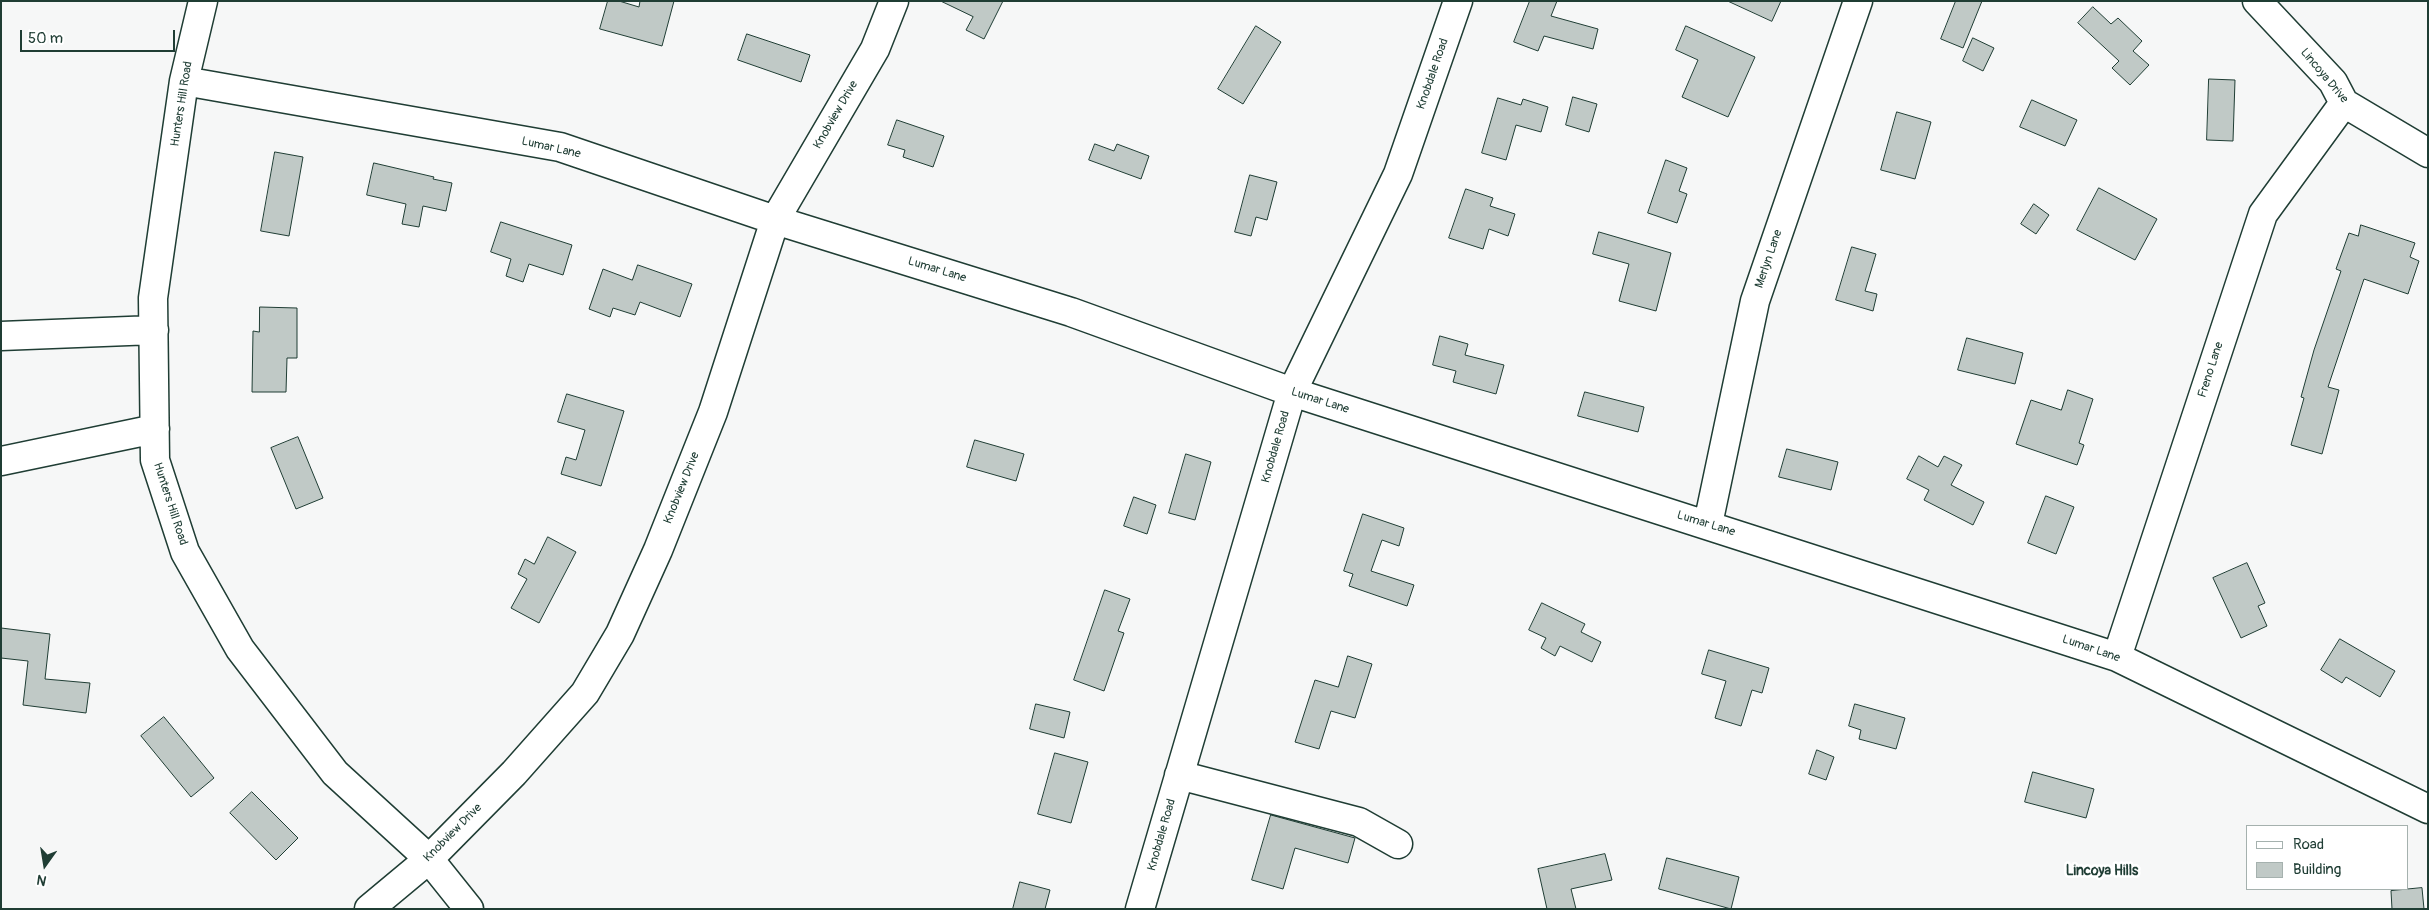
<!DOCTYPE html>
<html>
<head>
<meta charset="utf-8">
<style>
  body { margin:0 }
  #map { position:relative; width:2429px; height:910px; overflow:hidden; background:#f6f7f7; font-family:Pangolin,sans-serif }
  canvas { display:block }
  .frame { position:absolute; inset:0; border:2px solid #1f3d34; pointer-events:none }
  .legend { position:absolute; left:2246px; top:825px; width:162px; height:65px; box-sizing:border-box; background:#fff; border:1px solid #a5b1ae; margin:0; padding:6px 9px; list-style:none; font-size:15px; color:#1f3d34 }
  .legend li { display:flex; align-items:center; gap:10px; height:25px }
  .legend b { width:25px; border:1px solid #a5b1ae }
  .north { position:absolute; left:20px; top:840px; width:50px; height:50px; -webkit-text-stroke:4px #fff; paint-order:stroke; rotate:193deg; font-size:14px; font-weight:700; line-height:20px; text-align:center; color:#1f3d34 }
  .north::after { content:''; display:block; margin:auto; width:18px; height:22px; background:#1f3d34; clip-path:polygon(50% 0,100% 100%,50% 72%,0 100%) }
  .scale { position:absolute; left:20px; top:30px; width:155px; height:22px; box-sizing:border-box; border:2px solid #1f3d34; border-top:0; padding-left:6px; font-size:15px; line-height:18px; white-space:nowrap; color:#1f3d34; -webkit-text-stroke:4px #fff; paint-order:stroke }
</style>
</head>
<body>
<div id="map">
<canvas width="2429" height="910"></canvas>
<div class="frame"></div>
<ul class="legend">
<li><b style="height:6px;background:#fff"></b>Road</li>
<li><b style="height:14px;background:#c0c9c6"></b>Building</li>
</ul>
<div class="north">N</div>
<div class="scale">50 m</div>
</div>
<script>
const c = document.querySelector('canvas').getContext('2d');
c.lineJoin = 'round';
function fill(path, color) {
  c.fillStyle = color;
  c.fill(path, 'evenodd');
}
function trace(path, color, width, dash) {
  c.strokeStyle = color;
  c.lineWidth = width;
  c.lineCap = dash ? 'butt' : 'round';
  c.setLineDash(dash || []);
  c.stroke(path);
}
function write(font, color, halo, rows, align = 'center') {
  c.font = font + ' Pangolin,sans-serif';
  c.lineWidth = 5;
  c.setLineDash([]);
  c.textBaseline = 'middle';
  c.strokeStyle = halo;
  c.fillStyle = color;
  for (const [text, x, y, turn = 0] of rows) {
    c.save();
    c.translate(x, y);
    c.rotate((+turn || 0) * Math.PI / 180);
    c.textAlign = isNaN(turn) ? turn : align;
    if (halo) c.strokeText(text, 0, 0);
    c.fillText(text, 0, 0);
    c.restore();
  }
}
const building = new Path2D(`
  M608 1H619L639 7 640 1H674L662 46 600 29Z
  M941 1H1003L984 39 966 30 973 17Z
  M1530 1H1557L1551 16 1598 29 1593 49 1544 36 1538 51 1514 42Z
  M1728 1H1781L1772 21Z
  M1956 1H1982L1963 48 1941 39Z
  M2093 7 2111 24 2118 18 2142 41 2133 51 2149 65 2130 85 2112 68 2119 61 2078 23Z
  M1256 26 1281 42 1243 104 1218 89Z
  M1686 26 1755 57 1728 117 1682 97 1698 60 1676 50Z
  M747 34 810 55 801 82 738 60Z
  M1973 38 1994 48 1983 71 1963 61Z
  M2209 79 2235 80 2233 141 2207 140Z
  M1573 97 1597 104 1589 132 1566 125Z
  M1498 98 1521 105 1523 99 1548 107 1541 132 1516 125 1506 160 1482 153Z
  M2032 100 2077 120 2065 146 2020 127Z
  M1897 112 1931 122 1915 179 1881 170Z
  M897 120 944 136 933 167 903 157 905 150 888 145Z
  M1095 144 1114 151 1117 144 1149 156 1141 179 1089 160Z
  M275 152 303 157 289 236 261 231Z
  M1666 160 1687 168 1679 191 1687 194 1677 223 1648 213Z
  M374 163 434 177 433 179 452 183 446 211 423 206 419 227 402 224 406 204 367 195Z
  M1250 175 1277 182 1267 220 1256 217 1251 236 1235 232Z
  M2099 188 2157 219 2135 260 2077 230Z
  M1466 189 1493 198 1490 206 1515 214 1508 236 1489 229 1483 249 1449 238Z
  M2034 204 2049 215 2036 234 2021 224Z
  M501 222 572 245 563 275 529 264 523 282 506 276 511 259 491 252Z
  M2361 225 2415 243 2410 257 2419 261 2408 294 2364 279 2328 387 2339 390 2322 454 2291 445 2304 398 2301 397 2314 350 2341 271 2336 269 2349 233 2358 236Z
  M1599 232 1671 253 1656 311 1619 301 1629 264 1593 254Z
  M1852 247 1876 254 1865 291 1877 294 1873 311 1836 300Z
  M638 265 692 284 680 317 640 302 635 315 613 308 610 317 589 309 603 269 632 280Z
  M260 307 297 308V358H287L286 392H252L253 331 259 332Z
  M1440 336 1468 344 1465 355 1504 365 1496 394 1453 382 1456 371 1433 365Z
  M1967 338 2023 353 2015 384 1958 370Z
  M2068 390 2093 399 2079 443 2084 445 2077 465 2016 444 2031 400 2061 410Z
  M1585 392 1644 407 1638 432 1578 416Z
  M567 394 624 411 601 486 561 474 566 457 576 460 585 430 558 422Z
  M298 437 323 498 296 509 271 448Z
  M975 440 1024 454 1016 481 967 467Z
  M1787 449 1838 462 1831 490 1779 477Z
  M1186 454 1211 462 1195 520 1169 513Z
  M1919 456 1938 467 1944 456 1962 465 1951 485 1984 502 1973 525 1924 500 1929 490 1907 479Z
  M2046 496 2074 507 2056 554 2028 543Z
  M1134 497 1156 505 1147 534 1124 526Z
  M1363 514 1404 528 1399 546 1382 540 1371 571 1414 585 1407 606 1349 586 1353 574 1344 571Z
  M548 537 576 552 539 623 511 608 527 579 518 574 525 559 534 564Z
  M2247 563 2265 603 2258 606 2267 626 2241 638 2213 578Z
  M1105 590 1130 599 1118 631 1124 633 1104 691 1074 680Z
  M1542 603 1585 624 1581 632 1601 642 1592 662 1560 646 1555 656 1541 648 1546 638 1529 630Z
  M1 628 50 634 45 679 90 683 86 713 23 705 28 661 1 658Z
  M2340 639 2395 671 2380 697 2346 677 2342 683 2321 670Z
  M1709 650 1769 668 1762 693 1752 690 1741 726 1715 718 1726 681 1702 674Z
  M1348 656 1372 664 1355 718 1331 711 1319 749 1295 742 1315 680 1338 687Z
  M1036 704 1070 712 1064 738 1030 729Z
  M1855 704 1905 718 1896 749 1859 739 1861 730 1849 726Z
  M164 717 214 778 191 797 141 736Z
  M1817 750 1834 757 1826 780 1809 774Z
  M1055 753 1088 762 1071 823 1038 814Z
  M2033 772 2094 789 2086 818 2025 802Z
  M252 792 298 838 276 860 230 813Z
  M1271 815 1355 838 1348 863 1295 848 1283 889 1252 880Z
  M1605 854 1612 880 1571 889 1576 909H1547L1538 869Z
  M1667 858 1739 877 1731 909 1659 889Z
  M1020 882 1050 890 1045 909H1013Z
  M2422 888 2424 909H2392L2391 891Z`);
fill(building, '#c0c9c6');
trace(building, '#1f3d34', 1);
const minor = new Path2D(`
  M203 1 184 81 153 298 155 460 185 552 240 649 335 773 429 859 469 909
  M2257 1 2333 82 2344 103 2428 153
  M184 81 560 147 775 220 1071 312 1292 392 2117 657 2428 809
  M1 336 154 330
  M1 461 155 429
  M1708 524 1755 301 1858 1
  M2117 657 2263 214 2344 103
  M1179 775 1359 822 1398 844
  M369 909 429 859 514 773 585 693 620 634 658 550 713 412 775 220 875 49 894 1
  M1140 909 1292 392 1398 174 1458 1`);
trace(minor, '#1f3d34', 31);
trace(minor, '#fff', 28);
write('12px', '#1f3d34', '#fff', [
  ["Knobdale Road",1433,74,-71],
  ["Lincoya Drive",2324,76,50],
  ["Hunters Hill Road",182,104,-81],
  ["Knobview Drive",836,115,-60],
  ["Lumar Lane",551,148,13],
  ["Merlyn Lane",1769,259,-71],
  ["Lumar Lane",937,270,17],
  ["Freno Lane",2211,370,-72],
  ["Lumar Lane",1320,401,18],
  ["Knobdale Road",1276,447,-74],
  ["Knobview Drive",682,488,-68],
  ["Hunters Hill Road",170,504,72],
  ["Lumar Lane",1706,524,17],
  ["Lumar Lane",2091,649,19],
  ["Knobview Drive",453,833,-45],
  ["Knobdale Road",1162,835,-74]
]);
write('bold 14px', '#1f3d34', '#fff', [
  ["Lincoya Hills",2102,871]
]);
</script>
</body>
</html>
